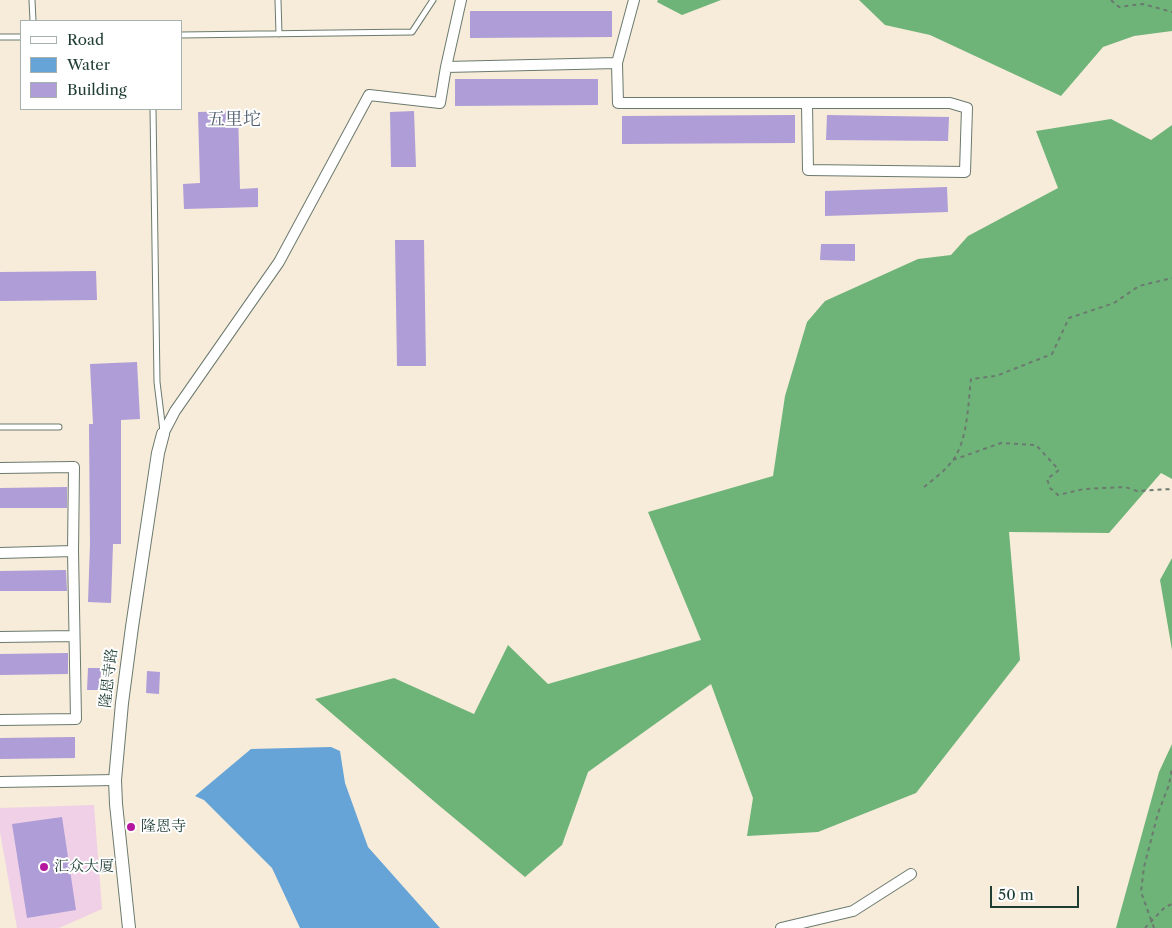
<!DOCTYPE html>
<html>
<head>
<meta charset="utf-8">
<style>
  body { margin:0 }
  #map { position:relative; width:1172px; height:928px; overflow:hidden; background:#f7ebd9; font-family:"Libre Caslon Text",serif }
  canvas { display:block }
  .legend { position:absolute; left:20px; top:20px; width:162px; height:90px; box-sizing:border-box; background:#fff; border:1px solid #a5b1ae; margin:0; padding:6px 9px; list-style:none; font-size:15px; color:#1f3d34 }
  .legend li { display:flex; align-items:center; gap:10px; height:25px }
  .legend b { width:25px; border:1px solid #a5b1ae }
  .scale { position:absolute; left:990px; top:886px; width:89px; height:22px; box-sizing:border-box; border:2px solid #1f3d34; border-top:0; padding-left:6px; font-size:15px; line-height:18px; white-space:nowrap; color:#1f3d34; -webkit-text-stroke:4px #fff; paint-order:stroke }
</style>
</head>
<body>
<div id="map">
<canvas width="1172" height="928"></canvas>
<ul class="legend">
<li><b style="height:6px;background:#fff"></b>Road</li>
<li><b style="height:14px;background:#66a4d8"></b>Water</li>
<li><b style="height:14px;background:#ae9dd7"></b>Building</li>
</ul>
<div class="scale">50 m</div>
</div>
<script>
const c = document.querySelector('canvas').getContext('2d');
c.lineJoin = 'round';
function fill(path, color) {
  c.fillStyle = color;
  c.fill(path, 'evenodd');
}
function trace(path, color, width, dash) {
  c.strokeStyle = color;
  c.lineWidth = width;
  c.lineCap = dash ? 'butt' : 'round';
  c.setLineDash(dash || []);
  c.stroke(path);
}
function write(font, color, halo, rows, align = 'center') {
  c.font = font + ' "Libre Caslon Text","Noto Serif SC",serif';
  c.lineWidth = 4;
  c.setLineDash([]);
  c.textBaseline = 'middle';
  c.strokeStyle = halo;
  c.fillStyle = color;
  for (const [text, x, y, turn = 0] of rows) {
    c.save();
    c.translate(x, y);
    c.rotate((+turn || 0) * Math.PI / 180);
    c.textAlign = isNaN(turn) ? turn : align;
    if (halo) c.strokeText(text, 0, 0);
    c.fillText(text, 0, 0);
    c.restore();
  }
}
fill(new Path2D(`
  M94 805 102 909 59 928H17L0 832V808Z`), '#efd0e6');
fill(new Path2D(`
  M658 0H721L682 15 657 2Z
  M859 0H1172V31L1134 36 1103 47 1061 96 930 35 885 25Z
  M1111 119 1151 140 1172 125V479L1161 473 1109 533 1009 532 1020 660 916 793 818 832 747 836 753 798 711 684 588 772 562 845 525 877 436 803 315 699 394 678 474 714 508 645 548 684 701 640 648 512 773 476 785 396 807 322 825 301 918 259 951 255 968 236 1058 188 1036 131Z
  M1172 558V650L1160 580Z
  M1172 744V928H1116L1159 772Z`), '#6eb479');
fill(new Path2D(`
  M331 747 340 751 345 783 368 847 440 928H300L272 868 204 800 195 796 251 749Z`), '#66a4d8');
fill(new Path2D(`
  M470 11H612V37L470 38Z
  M455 79H598V105L455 106Z
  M238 111 240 189 258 188V207L184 209 183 184 200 183 198 112Z
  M414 111 416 167H391L390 112Z
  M795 115V143L622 144V116Z
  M827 115 949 117 948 141 826 140Z
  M947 187 948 212 825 216V191Z
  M395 240H424L426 366H397Z
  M821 244H855V261L820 260Z
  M96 271 97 300 0 301V272Z
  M137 362 140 419 121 420V544H113L111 603 88 602 90 544 89 424H93L90 364Z
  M67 487V508H0V488Z
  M66 570 67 591H0V571Z
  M68 653V674L0 675V654Z
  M88 668H101L100 690H87Z
  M147 671 160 672 159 694 146 693Z
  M75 737V758L0 759V738Z
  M62 817 76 910 27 918 12 824Z`), '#ae9dd7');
const service = new Path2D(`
  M32 0 33 21
  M278 0 279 34
  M181 35 412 32 433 0
  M0 37H21
  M153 109 157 382 163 431
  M0 427H59`);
const minor = new Path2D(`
  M634 0 617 63 618 103H950L967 108 965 172 808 170 807 103
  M446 67 617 63
  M163 434 175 411 279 262 369 95 440 103 446 67 461 0
  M0 468 74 467 73 551 76 719 0 720
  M0 553 73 551
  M0 637 74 636
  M0 782 115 780
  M781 928 853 911 911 874`);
const tertiary = new Path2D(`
  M129 928 116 804 115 780 122 703 132 627 158 453 163 434`);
trace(service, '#6b7a6e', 7);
trace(minor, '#6b7a6e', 12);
trace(tertiary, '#6b7a6e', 14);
trace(new Path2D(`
  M1111 0 1119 7 1143 4 1172 12
  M953 460 1001 443 1036 445 1059 470 1047 479 1050 488 1058 495 1084 489 1125 487 1137 491 1172 489
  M924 487C934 479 946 470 953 460 968 439 968 404 971 379L996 376 1052 354 1069 318 1114 303 1139 286 1172 278
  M1145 928 1165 907 1172 904
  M1154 928 1141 892 1144 867 1158 813 1169 785 1172 768`), '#6b7a6e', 2, [4, 4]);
trace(service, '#fff', 5);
trace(minor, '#fff', 10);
trace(tertiary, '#fff', 12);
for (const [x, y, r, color] of [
  [131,827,5,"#b5179e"],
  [44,867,5,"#b5179e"]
]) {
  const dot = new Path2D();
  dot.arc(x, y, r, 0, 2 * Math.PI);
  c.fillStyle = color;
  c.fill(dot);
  trace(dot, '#fff', 2);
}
write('15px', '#1f3d34', '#fff', [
  ["隆恩寺路",109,678,-83]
]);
write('15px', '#1f3d34', '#fff', [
  ["隆恩寺",141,827],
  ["汇众大厦",54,867]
], 'left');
write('18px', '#515f6d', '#fff', [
  ["五里坨",234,120]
]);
</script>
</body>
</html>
